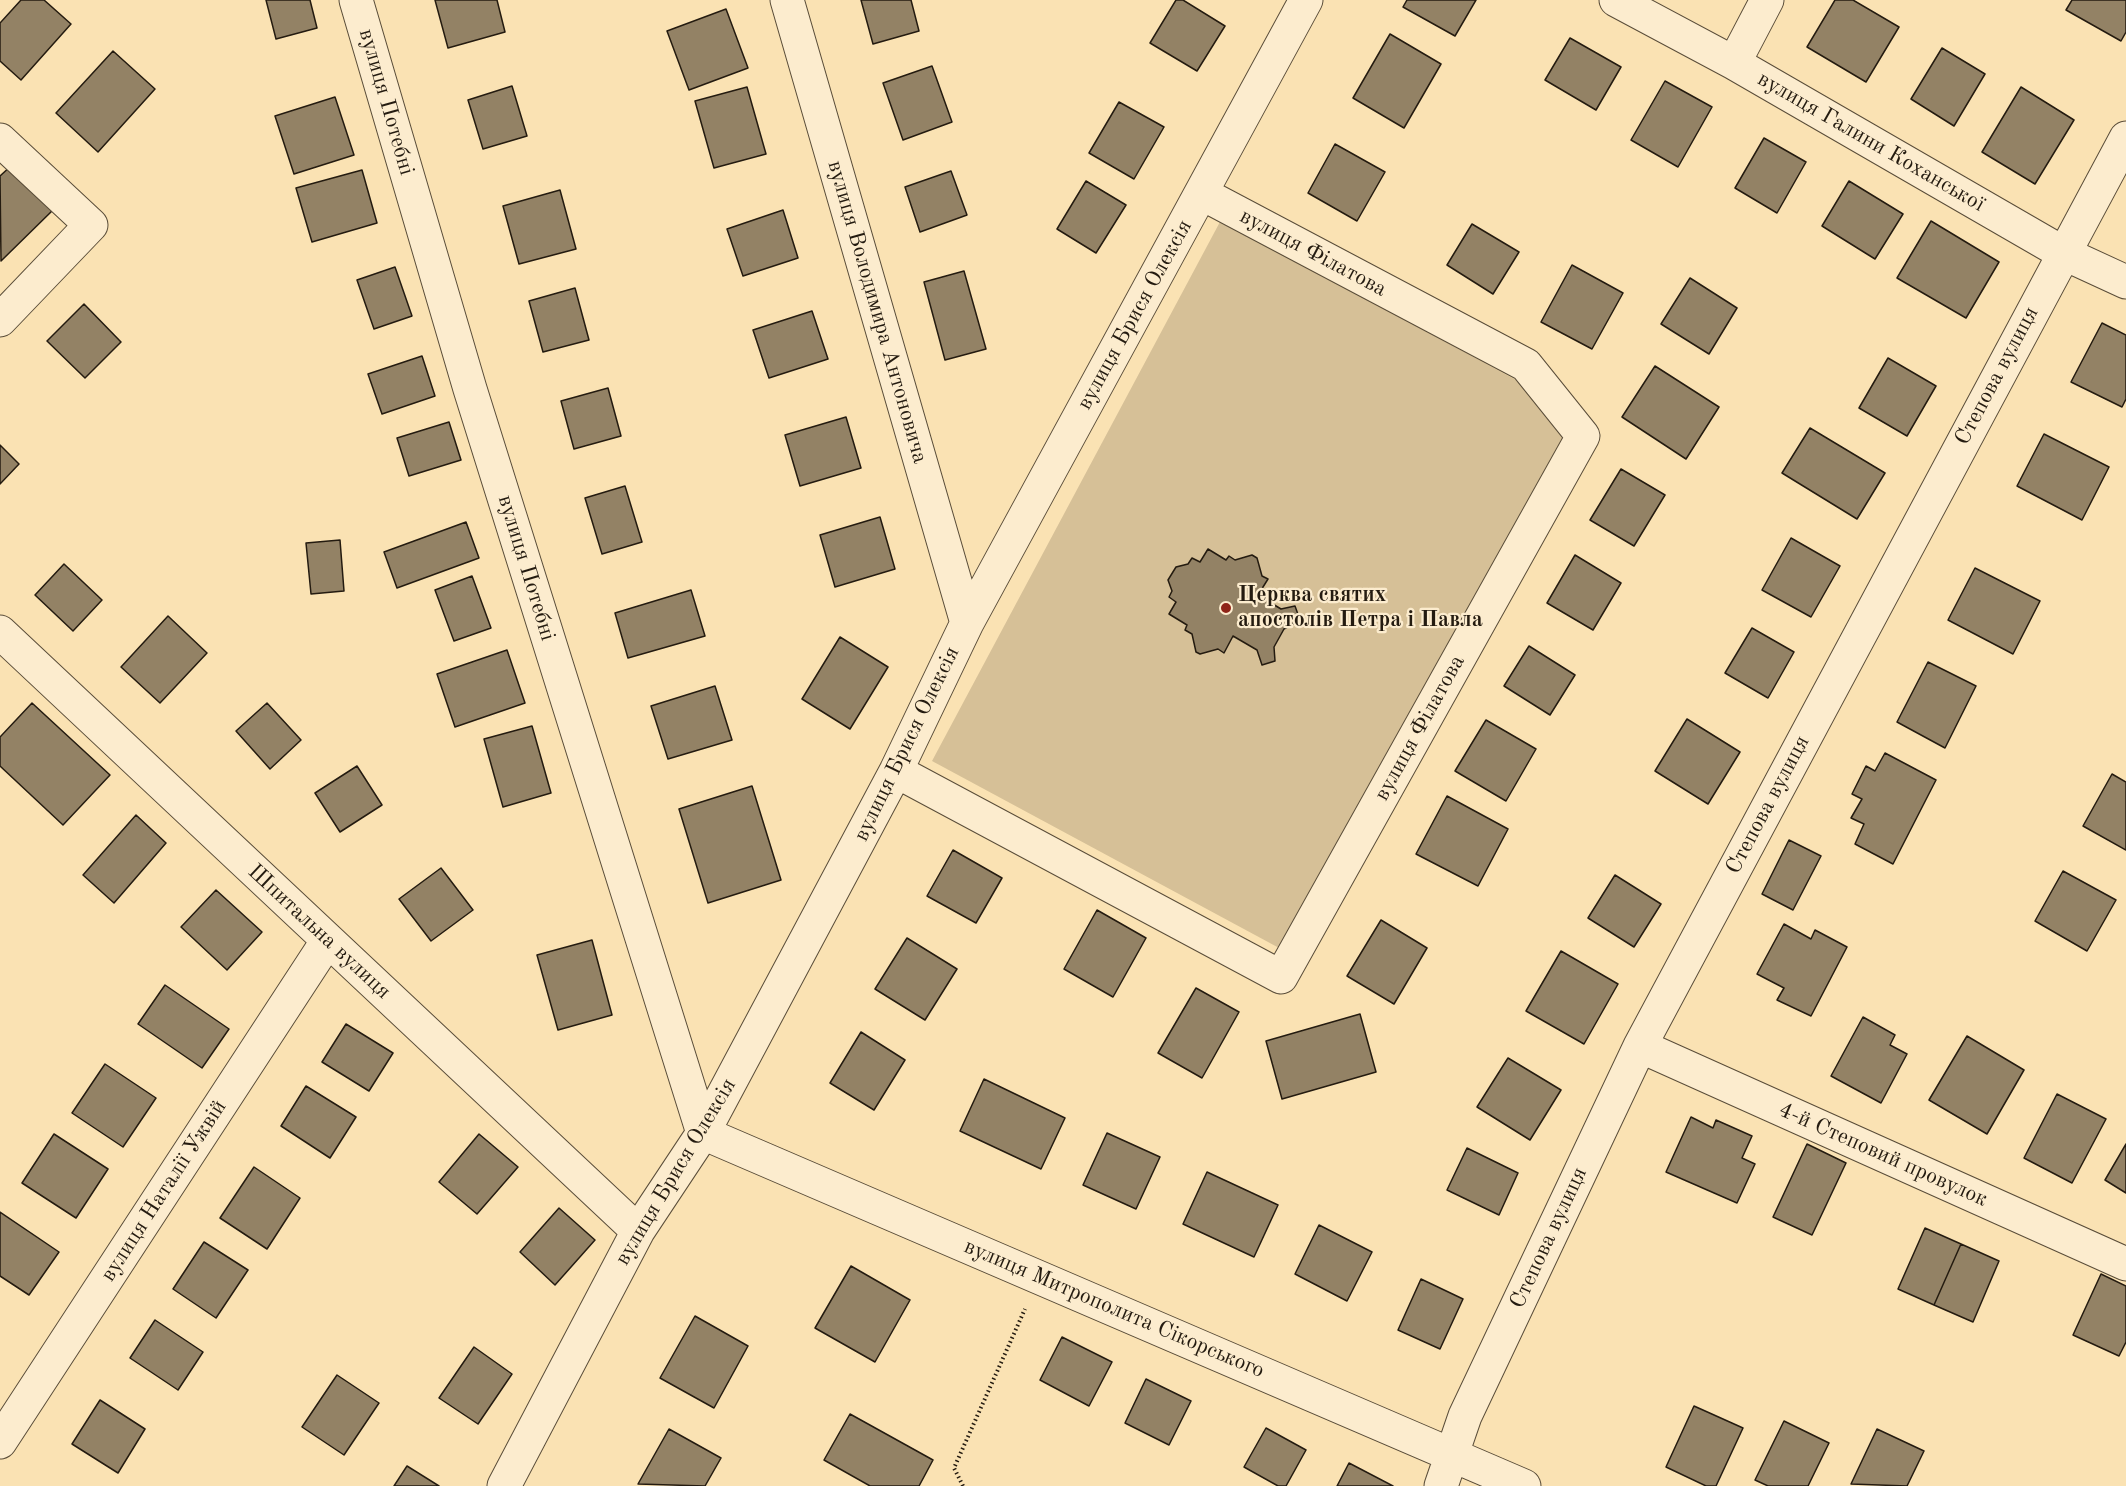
<!DOCTYPE html>
<html>
<head>
<meta charset="utf-8">
<style>
  body { margin:0 }
  canvas { display:block; background:#fae2b3 }
</style>
</head>
<body>
<canvas width="2126" height="1486"></canvas>
<script>
const c = document.querySelector('canvas').getContext('2d');
c.lineJoin = 'round';
function fill(path, color) {
  c.fillStyle = color;
  c.fill(path, 'evenodd');
}
function trace(path, color, width, dash) {
  c.strokeStyle = color;
  c.lineWidth = width;
  c.lineCap = dash ? 'butt' : 'round';
  c.setLineDash(dash || []);
  c.stroke(path);
}
function write(font, color, halo, rows, align = 'center') {
  c.font = font + ' "Old Standard TT",serif';
  c.lineWidth = 4.5;
  c.setLineDash([]);
  c.textBaseline = 'middle';
  c.strokeStyle = halo;
  c.fillStyle = color;
  for (const [text, x, y, turn = 0] of rows) {
    c.save();
    c.translate(x, y);
    c.rotate((+turn || 0) * Math.PI / 180);
    c.textAlign = isNaN(turn) ? turn : align;
    if (halo) c.strokeText(text, 0, 0);
    c.fillText(text, 0, 0);
    c.restore();
  }
}
fill(new Path2D(`
  M1221 220 1516 380 1568 439 1281 949 932 761Z`), '#d6c097');
const building = new Path2D(`
  M21 0H44L71 24 21 80 0 61V23Z
  M266 0H310L317 28 276 39Z
  M435 0H497L505 32 448 48Z
  M861 0H911L919 31 873 44Z
  M1176 0H1183L1225 26 1197 71 1150 43Z
  M1407 0H1476L1455 36 1403 7Z
  M1835 0H1853L1899 27 1866 82 1807 47Z
  M2072 0H2126V32L2121 41 2066 10Z
  M726 9 748 68 689 90 667 31Z
  M1390 34 1441 64 1404 128 1353 98Z
  M1570 38 1621 67 1596 110 1545 80Z
  M1942 48 1985 74 1954 126 1911 99Z
  M113 51 155 89 98 152 56 113Z
  M932 66 952 122 903 140 883 83Z
  M1665 81 1712 107 1678 167 1631 140Z
  M512 86 527 136 483 149 468 100Z
  M747 87 766 154 714 168 695 101Z
  M2021 87 2074 120 2035 184 1982 152Z
  M335 97 354 155 294 174 275 116Z
  M1119 102 1164 127 1134 179 1089 153Z
  M1764 138 1806 162 1777 213 1735 188Z
  M1335 144 1385 172 1357 221 1308 193Z
  M12 165 54 209 1 261 0 176Z
  M362 170 377 223 312 242 296 188Z
  M951 171 967 215 920 232 905 187Z
  M1086 181 1126 205 1096 253 1057 229Z
  M1849 181 1903 214 1875 259 1822 226Z
  M560 190 576 249 519 264 503 206Z
  M783 210 798 258 743 276 727 229Z
  M1931 221 1999 262 1966 318 1897 278Z
  M1472 224 1519 252 1493 294 1447 265Z
  M1572 265 1623 293 1592 349 1541 322Z
  M395 267 412 316 374 329 357 280Z
  M964 271 986 349 945 360 924 282Z
  M1690 278 1737 308 1709 354 1661 324Z
  M575 288 589 340 543 352 529 301Z
  M84 304 121 342 85 378 47 341Z
  M812 311 828 359 769 378 753 330Z
  M2102 323 2126 335V399L2122 407 2071 382Z
  M422 356 435 396 382 414 368 374Z
  M1888 358 1936 386 1907 436 1859 408Z
  M1655 366 1719 407 1686 459 1622 417Z
  M608 388 621 436 574 449 561 401Z
  M846 417 861 468 800 486 785 435Z
  M449 422 461 460 409 476 397 438Z
  M1810 428 1885 473 1857 519 1782 473Z
  M2044 434 2109 467 2082 520 2017 486Z
  M0 445 19 464 0 484Z
  M1621 469 1665 495 1634 546 1590 520Z
  M625 486 642 542 602 554 585 498Z
  M880 517 895 569 835 587 820 535Z
  M466 522 479 558 397 588 384 552Z
  M1791 538 1840 566 1811 617 1762 590Z
  M340 540 344 591 311 594 306 543Z
  M1208 549 1226 560 1229 556 1235 560 1252 555 1257 558 1262 576 1268 579 1258 595 1281 609 1295 606 1300 620 1284 629 1274 647 1275 661 1262 665 1257 650 1233 636 1224 653 1218 649 1200 654 1196 652 1192 634 1185 630 1187 625 1169 614 1176 602 1169 597 1172 591 1168 580 1176 567 1188 564 1192 558 1200 562Z
  M1575 555 1621 583 1593 630 1547 603Z
  M64 564 102 600 73 631 35 595Z
  M1975 568 2040 601 2013 654 1948 620Z
  M472 576 491 628 454 641 435 590Z
  M691 590 705 636 628 658 615 613Z
  M168 616 207 653 160 703 121 667Z
  M1752 628 1794 652 1768 698 1725 673Z
  M840 637 888 667 850 729 802 699Z
  M1529 646 1575 675 1550 715 1504 686Z
  M507 650 525 703 455 727 437 674Z
  M1928 662 1976 686 1945 748 1897 722Z
  M715 686 732 740 668 759 651 706Z
  M32 703 110 775 63 825 0 766V737Z
  M267 703 301 740 270 769 236 731Z
  M1687 719 1740 752 1708 804 1655 771Z
  M1486 720 1536 749 1506 801 1455 771Z
  M532 726 551 793 503 807 484 739Z
  M1885 753 1936 780 1893 864 1855 844 1864 824 1851 818 1862 799 1852 794 1866 766 1875 771Z
  M357 766 382 805 340 832 315 793Z
  M2112 774 2126 782V850L2083 826Z
  M752 786 781 880 708 903 679 809Z
  M1447 796 1508 829 1478 886 1416 854Z
  M136 815 166 843 114 903 83 875Z
  M1789 840 1821 856 1793 910 1762 894Z
  M953 850 1002 878 976 923 927 896Z
  M441 868 473 910 431 941 399 899Z
  M2063 871 2116 900 2087 951 2035 921Z
  M1615 875 1661 904 1634 947 1588 918Z
  M216 890 262 932 227 970 181 927Z
  M1097 910 1146 938 1113 997 1064 969Z
  M1381 920 1427 948 1394 1004 1347 976Z
  M1784 924 1811 939 1815 930 1847 947 1811 1016 1777 1000 1784 988 1757 974Z
  M907 938 957 969 925 1020 875 989Z
  M592 940 612 1015 558 1030 537 955Z
  M1561 951 1618 984 1584 1044 1526 1011Z
  M165 985 229 1029 202 1068 138 1024Z
  M1196 988 1239 1012 1202 1078 1158 1053Z
  M1360 1014 1376 1072 1282 1099 1266 1041Z
  M1863 1017 1895 1035 1890 1045 1907 1054 1881 1103 1831 1076Z
  M346 1024 393 1053 369 1091 322 1062Z
  M861 1032 905 1060 874 1110 830 1083Z
  M1967 1036 2024 1070 1987 1134 1929 1100Z
  M1508 1058 1561 1090 1530 1140 1477 1107Z
  M105 1064 156 1098 123 1147 72 1113Z
  M984 1079 1065 1118 1041 1169 960 1131Z
  M306 1086 356 1117 330 1158 281 1126Z
  M2057 1094 2106 1119 2072 1183 2024 1158Z
  M1691 1117 1713 1128 1716 1120 1752 1136 1742 1158 1755 1164 1737 1203 1666 1172Z
  M1107 1133 1160 1157 1136 1209 1083 1185Z
  M54 1134 108 1169 76 1218 22 1183Z
  M479 1134 518 1167 477 1214 439 1182Z
  M1807 1144 1846 1163 1812 1235 1773 1217Z
  M2126 1144V1193L2105 1180Z
  M1467 1148 1518 1173 1499 1215 1447 1190Z
  M254 1167 300 1198 267 1249 220 1218Z
  M1207 1172 1278 1205 1254 1257 1183 1224Z
  M559 1208 595 1240 555 1285 520 1252Z
  M0 1212 59 1252 29 1295 0 1276Z
  M1319 1225 1372 1252 1347 1301 1295 1274Z
  M1925 1228 1961 1244 1934 1305 1898 1289Z
  M204 1242 248 1270 216 1318 173 1289Z
  M1961 1244 1999 1261 1973 1322 1934 1305Z
  M851 1266 910 1300 875 1362 815 1328Z
  M2101 1274 2126 1286V1342L2119 1356 2073 1335Z
  M1421 1279 1463 1299 1440 1349 1398 1330Z
  M695 1316 748 1346 714 1408 660 1378Z
  M155 1320 203 1352 178 1390 130 1358Z
  M1062 1337 1112 1362 1089 1406 1040 1380Z
  M474 1347 512 1374 478 1424 439 1398Z
  M337 1375 379 1403 344 1455 302 1427Z
  M1146 1379 1191 1401 1169 1445 1125 1423Z
  M100 1400 145 1429 118 1473 72 1444Z
  M1694 1406 1743 1428 1716 1486H1706L1666 1467Z
  M850 1414 933 1460 919 1486H870L824 1460Z
  M1784 1421 1829 1443 1808 1486H1768L1755 1480Z
  M1266 1428 1306 1450 1286 1486H1278L1244 1467Z
  M669 1429 721 1458 705 1486 638 1484Z
  M1877 1429 1924 1451 1907 1486 1851 1484Z
  M1349 1463 1393 1486H1337Z
  M407 1466 439 1486H394Z`);
fill(building, '#938265');
trace(building, '#241b10', 1.5);
const minor = new Path2D(`
  M356 0 470 389 703 1133
  M787 0 967 623
  M1616 0 1734 63 2063 253 2126 282
  M1734 63 1767 0
  M0 140 91 225 0 320
  M0 632 638 1231
  M896 771 1281 977 1583 436 1526 365 1201 193
  M1640 1046 2126 1264
  M703 1133 1524 1486
  M0 1442 328 940
  M504 1486 638 1231 703 1133 896 771 967 623 1306 0
  M1441 1486 1465 1416 1640 1046 2126 138`);
trace(minor, '#5a4d39', 35);
trace(new Path2D(`
  M963 1486 954 1468 1025 1309`), '#241b10', 4, [1.5, 3]);
trace(minor, '#fcecce', 33);
for (const [x, y, r, color] of [
  [1226,608,6,"#8f2418"]
]) {
  const dot = new Path2D();
  dot.arc(x, y, r, 0, 2 * Math.PI);
  c.fillStyle = color;
  c.fill(dot);
  trace(dot, '#fcecce', 2);
}
write('22px', '#241b10', '#fcecce', [
  ["вулиця Потебні",386,102,74],
  ["вулиця Галини Коханської",1871,142,30],
  ["вулиця Філатова",1313,253,28],
  ["вулиця Володимира Антоновича",877,312,74],
  ["вулиця Брися Олексія",1135,315,-61],
  ["Степова вулиця",1997,376,-62],
  ["вулиця Потебні",526,568,73],
  ["вулиця Філатова",1420,728,-61],
  ["вулиця Брися Олексія",907,744,-64],
  ["Степова вулиця",1768,805,-62],
  ["Шпитальна вулиця",319,932,43],
  ["4-й Степовий провулок",1883,1155,24],
  ["вулиця Брися Олексія",676,1172,-59],
  ["вулиця Наталії Ужвій",164,1191,-57],
  ["Степова вулиця",1549,1238,-65],
  ["вулиця Митрополита Сікорського",1114,1309,23]
]);
write('bold 22px', '#241b10', '#fcecce', [
  ["Церква святих",1238,595],
  ["апостолів Петра і Павла",1238,620]
], 'left');
</script>
</body>
</html>
